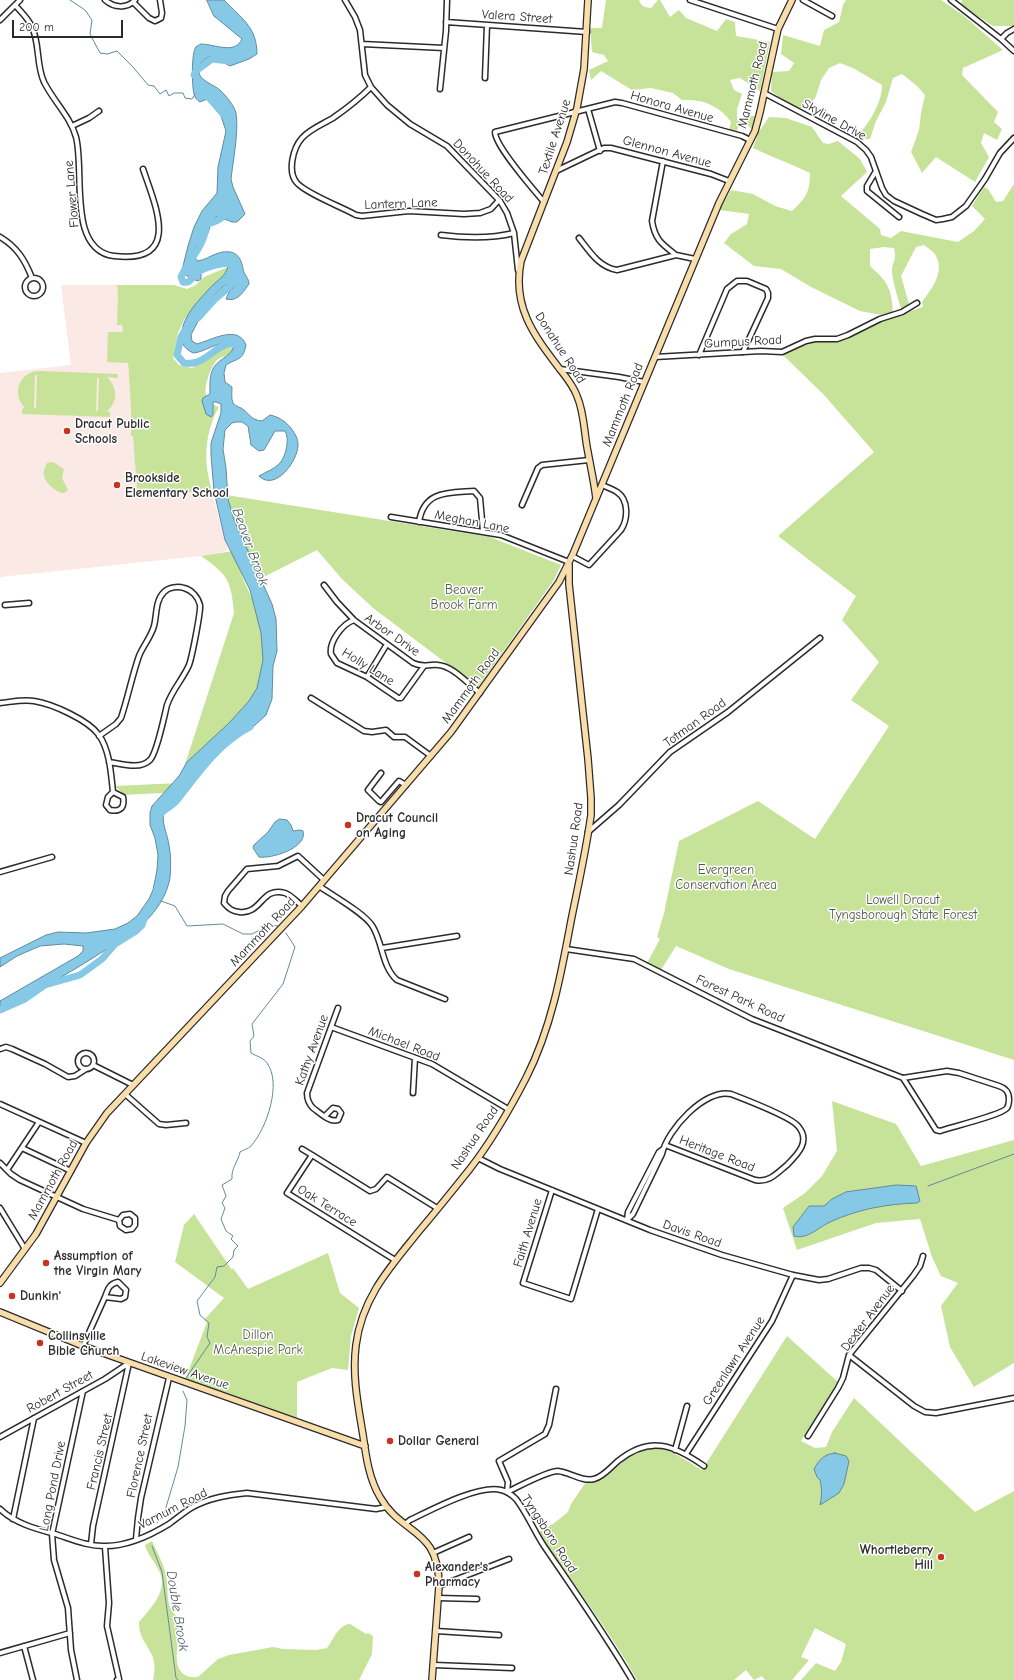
<!DOCTYPE html>
<html>
<head>
<meta charset="utf-8">
<style>
  body { margin:0 }
  #map { position:relative; width:1014px; height:1680px; overflow:hidden; background:#fff; font-family:"Comic Neue",sans-serif }
  canvas { display:block }
  .scale { position:absolute; left:12px; top:20px; width:111px; height:18px; box-sizing:border-box; border:2px solid #2b2b2b; border-top:0; padding-left:5px; font-size:12px; line-height:14px; white-space:nowrap; color:#2b2b2b; -webkit-text-stroke:3px #fff; paint-order:stroke }
</style>
</head>
<body>
<div id="map">
<canvas width="1014" height="1680"></canvas>
<div class="scale">200 m</div>
</div>
<script>
const c = document.querySelector('canvas').getContext('2d');
c.lineJoin = 'round';
function fill(path, color) {
  c.fillStyle = color;
  c.fill(path, 'evenodd');
}
function trace(path, color, width, dash) {
  c.strokeStyle = color;
  c.lineWidth = width;
  c.lineCap = dash ? 'butt' : 'round';
  c.setLineDash(dash || []);
  c.stroke(path);
}
function write(font, color, halo, rows, align = 'center') {
  c.font = font + ' "Comic Neue",sans-serif';
  c.lineWidth = 3;
  c.setLineDash([]);
  c.textBaseline = 'middle';
  c.strokeStyle = halo;
  c.fillStyle = color;
  for (const [text, x, y, turn = 0] of rows) {
    c.save();
    c.translate(x, y);
    c.rotate((+turn || 0) * Math.PI / 180);
    c.textAlign = isNaN(turn) ? turn : align;
    if (halo) c.strokeText(text, 0, 0);
    c.fillText(text, 0, 0);
    c.restore();
  }
}
fill(new Path2D(`
  M61 285H117L128 367 137 489 212 493 228 551 201 556 0 577V373L71 365Z`), '#fae9e4');
fill(new Path2D(`
  M606 0H639C641 7 645 7 651 8L658 0H660L670 17 679 10 686 18 717 31 726 19 735 22 736 36 770 42 760 91 740 78 730 80 734 90 742 94 737 109V121L747 116H755L752 129 746 124H739L737 132 729 130 731 122C719 105 703 99 682 100L673 93 651 88 632 90 601 71 591 80 589 70 608 61 604 55 592 52 590 28H602Z
  M846 0H941L963 15 1003 50 963 68 962 75 998 112 994 122 1002 129 997 140 984 133 981 143 989 157 975 182 936 157 922 173 911 152 919 130 921 113 925 95 917 86 902 74 893 78 886 102 876 121 870 139H861L855 134H859C870 122 882 102 882 85L853 68 840 63 829 68 821 80 816 96 809 108C796 111 780 98 771 91L772 72 789 71 794 63 781 54 783 35 820 46 824 30 839 22 843 5Z
  M962 0H1014V26H993L961 5Z
  M769 117 786 118 812 127 823 143 829 144 838 141 860 159 867 172 841 196 880 229 881 235 891 238 901 231 958 242 974 231 985 219 972 206 984 187 988 189 996 202 1003 201 1014 184V1060L729 969 676 946 661 970 647 963 660 939 657 937 665 910V908L679 841 758 801 815 839 889 726 851 700 879 662 842 620 856 596 778 536 874 452 824 395 782 354 814 342H828L848 337 884 320 882 315 860 311 811 287 781 269 754 266 724 243 731 234 747 224 749 214 719 210 731 190 753 194 775 206 792 211C806 198 810 192 810 173 791 164 772 157 753 148L758 133ZM924 245C928 248 934 252 936 256 945 273 931 289 922 302L923 307 911 311 901 276 916 247ZM884 247 894 248C897 260 893 260 892 270 892 279 899 304 903 313L893 317C892 290 890 284 870 266V249Z
  M230 266 234 269 196 309 185 318 178 333 173 358 179 365 192 368 207 360 223 348 233 347 235 350C231 356 224 355 218 359 211 365 204 386 206 394 209 402 213 405 219 407 209 424 204 448 207 468 208 477 211 485 212 493L137 490 133 436H131V408L128 363 107 362 108 332H123L122 325H117L118 295 117 285H174L187 289 196 285 204 277Z
  M40 371 118 374V378L107 377C118 388 118 402 107 411L110 412V417L22 414V409L25 408C11 394 19 371 40 371ZM35 375 99 378 98 411H96L97 378 37 375 36 408 95 411 34 408Z
  M53 462 64 469 62 478 68 490 64 493C58 494 44 482 44 475 43 472 45 467 47 463Z
  M220 494 490 537 561 565 554 580 478 687 373 608 342 579 317 550 250 584Z
  M233 551 243 579 264 624 267 662 257 712 217 743 179 792 124 795 115 786 179 783 234 613C231 580 228 575 201 556Z
  M832 1101 896 1124 921 1166 1014 1140V1363L974 1387 950 1347 941 1306 958 1283 941 1276 932 1257 920 1219 876 1223 797 1250 783 1208 805 1193 822 1176 837 1151Z
  M194 1214 232 1270 233 1268 248 1289 328 1253 340 1293 359 1308 351 1336 348 1370 332 1368 297 1382V1419L185 1380 207 1322 204 1320 224 1298 175 1262 184 1225Z
  M787 1336 838 1382 801 1441 815 1448 826 1447 832 1432 854 1398 975 1512 1014 1491V1680H801L816 1663 835 1671 841 1662 846 1644 815 1628 801 1657 809 1660 792 1680H765L762 1676 754 1680 746 1670 734 1680H637C608 1628 571 1582 539 1532L553 1524 568 1512 571 1504 586 1482C612 1486 627 1443 658 1448 675 1451 687 1462 702 1470Z
  M152 1541C157 1552 163 1562 166 1575 170 1597 163 1606 182 1621 179 1640 166 1680 198 1677L218 1659 229 1655 273 1647 283 1649 316 1650 327 1648C334 1639 338 1625 350 1624L366 1634 368 1633 373 1636 372 1654 359 1680H153C161 1650 138 1646 139 1622 152 1607 171 1588 157 1567 153 1559 147 1554 145 1545Z`), '#c7e39a');
const water = new Path2D(`
  M207 0H224C241 18 257 27 257 54L249 59 230 66 211 56C204 59 197 64 199 73 201 81 214 85 220 90 226 96 234 105 236 113 239 131 233 161 231 179L233 187 245 214 237 222H232L217 216C209 221 211 228 207 235 204 240 195 244 194 250 192 254 195 258 198 261 205 260 210 256 216 254 232 248 241 254 243 269 244 275 249 278 249 284 243 292 238 302 226 299L230 290 233 288V283C216 283 198 321 191 335L192 341 197 344C212 340 238 324 246 345 243 361 237 358 226 365L224 373 225 382 232 387C232 392 231 399 233 403 236 407 241 407 244 410 251 416 252 420 262 421L270 415C279 417 285 421 291 428 295 434 298 438 298 445 298 461 275 492 259 476 266 472 274 469 279 464 286 457 290 439 285 431H275L264 450 259 451 251 445 248 426 242 422H236L232 423 225 430 223 449 226 468 228 499 234 520 272 604 276 619 277 651 273 666 272 699 266 715 254 726 230 737 217 748 200 772 164 810C161 823 167 832 169 845 171 855 171 868 170 878 167 895 157 910 145 922 135 932 122 939 110 947 75 970 38 991 0 1011V1001L78 956 83 951V946L64 944 40 946 17 956 0 967V958L46 935 58 932 86 933 115 929 128 923 137 916 149 899 153 890 157 870 158 855 155 838 150 825V813L152 806 179 776 187 762 229 723 249 701 257 688 263 660 261 633 250 590 225 540 214 491 211 455V443L221 413V404L216 402H213V414L211 417 206 414 202 401 203 398 210 394C210 385 209 375 214 367 220 358 234 355 234 344 219 339 207 352 193 353 182 347 180 342 182 330 185 314 199 300 209 289 216 281 227 276 228 265L226 262C217 262 205 262 201 271V279L198 281 192 279 184 274 182 270 188 246 194 227 202 211 217 193 218 167 226 131 217 104 214 99 209 98 200 102C197 100 195 98 194 94 192 87 191 53 196 47 198 45 199 45 201 44 214 44 235 55 242 39L214 16Z
  M280 819 287 820 291 825 293 831 300 830 303 831C308 848 271 859 259 857L253 848 254 845 268 832 275 822Z
  M897 1185 916 1186 920 1201 917 1203C887 1204 858 1209 830 1222 819 1227 807 1240 794 1236L793 1227 809 1206H824L832 1199 846 1192Z
  M835 1453 846 1456 849 1461 844 1484 839 1493 820 1505C822 1497 822 1488 820 1480L817 1477 814 1469C819 1460 824 1454 835 1453Z`);
fill(water, '#86c9e7');
trace(water, '#628a9c', 1);
trace(new Path2D(`
  M70 0 85 10 92 20 90 34 100 53 107 54 117 51 133 67 148 85 154 86 160 94 166 90 169 96 174 93H183L185 98 192 99 195 94
  M161 901 175 906 187 926 223 924 243 934H252L270 925 278 926
  M928 1186 1014 1154
  M186 1378 210 1343 207 1337 209 1323 200 1315 197 1301 215 1277 217 1267 224 1266 233 1257 234 1250 238 1246 231 1239 233 1236 226 1231 221 1219 225 1208 222 1203 226 1196 222 1185 232 1179C231 1168 238 1162 240 1152 243 1150 248 1149 251 1146 267 1128 282 1083 267 1063 264 1058 256 1056 251 1053L250 1041 254 1036 252 1024 283 984 295 947 286 933
  M157 1523 164 1514 178 1467 185 1426 187 1400 183 1391
  M152 1546 162 1572 176 1678 178 1680`), '#628a9c', 1);
trace(new Path2D(`
  M194 75 196 71 212 59 229 61
  M203 91 224 115
  M225 211C223 221 214 221 206 225 205 246 189 259 181 277L183 282C192 284 191 276 197 272 206 267 225 261 234 264
  M198 318 215 299 227 289 238 276
  M185 330 181 337 177 355 184 363C189 363 193 364 197 362 211 358 221 339 238 345V348
  M157 817C163 810 173 806 178 799 199 772 219 743 250 727
  M0 1010 25 999 45 985 80 975 102 959 115 944 136 931 142 925 145 917`), '#86c9e7', 7);
const minor = new Path2D(`
  M105 0C114 8 127 9 135 0
  M345 0 355 17 360 30 365 75 371 87 387 105 410 124 447 146 500 201 507 213 514 233 518 270
  M690 0 778 29
  M803 0 832 16
  M951 0 1001 39 1014 51
  M133 2 149 18 155 21 161 18 162 13 160 0
  M15 5C21 12 28 18 32 27 40 44 36 65 44 82 54 102 70 116 76 137 85 172 67 250 114 256 182 264 156 207 143 169
  M0 20 20 0
  M446 22 587 32
  M1001 39 1007 33 1014 29
  M362 44 444 48
  M485 78 487 25
  M371 87C359 99 346 109 333 118 323 124 310 129 302 138 293 148 287 172 297 183 307 194 342 207 356 215L362 216 409 211 464 214 480 213 491 209 499 200
  M440 89 446 31 447 0
  M764 93 857 142 866 150 871 157 882 188 886 195 894 201 922 214 936 220 943 219 952 217 966 206 985 179 1000 153 1014 138
  M588 109 600 151
  M72 126 89 118 99 111
  M663 161 652 221C655 240 662 244 676 255
  M556 171 604 148H611L711 174 729 181
  M876 171 867 186V191L899 217
  M544 202C533 189 495 146 495 132L615 102 622 103 742 136 750 140
  M441 235C465 238 490 239 514 233
  M0 237C17 247 25 260 32 278
  M579 238C590 252 599 267 617 270L676 255 695 259
  M25 287a9 9 0 1 1 18 0a9 9 0 1 1-18 0Z
  M699 355 727 289 737 281H747L766 289 768 293V298L743 352
  M655 357 761 351 782 352 806 341 815 339H837L848 335 880 319 902 312 917 303
  M560 369 619 377 644 382
  M522 505 538 468 542 465 589 460
  M391 517 501 535 569 562
  M419 522C424 490 449 493 474 491L480 498 483 531
  M572 556 589 565 621 530C628 519 629 500 617 492 612 489 607 487 602 485
  M324 585 337 602 354 620 413 663C423 668 428 664 438 665 453 666 468 684 480 693
  M5 605 29 603
  M354 620C342 624 329 642 331 654L337 663 367 677 398 698H401L424 666
  M367 677 387 644
  M311 698 364 731 372 732 386 730 394 737H405L431 756
  M0 703C11 702 23 699 34 701 53 704 88 720 99 735 110 751 111 774 113 792
  M99 736 116 724 121 718C128 697 132 676 139 656 143 646 151 637 154 626 157 615 155 601 164 592 169 587 178 586 184 588 192 590 198 597 200 605 201 611 192 657 189 665 183 679 172 690 167 705 164 717 157 753 150 760 140 770 122 764 109 762
  M381 773 368 790 379 801 381 802 399 781 406 785
  M113 792 123 797C125 808 120 812 110 810L106 805 108 797Z
  M588 832 619 805 670 752 728 712 820 638
  M0 872 52 857
  M319 886C332 895 366 914 373 927 383 944 382 967 397 980L445 999
  M302 906C297 902 291 895 285 893 261 886 262 915 239 912 232 911 229 909 224 903L225 896 228 891 247 869 278 866 298 856 324 880
  M382 948 457 936
  M566 949 634 959 752 1019 903 1078 947 1071 959 1073 999 1086C1005 1088 1009 1091 1009 1099 1009 1102 1009 1105 1007 1108 1002 1115 951 1127 940 1131L936 1130 903 1078
  M331 1027 432 1064 508 1109
  M0 1049 6 1047 12 1049 45 1064 68 1077 75 1076 86 1069
  M78 1061a8 8 0 1 1 16 0a8 8 0 1 1-16 0Z
  M93 1065 133 1085
  M413 1093 415 1058
  M125 1094 159 1124 166 1125 186 1123
  M0 1104 86 1143
  M325 1116 333 1108 338 1109 341 1113 338 1120C330 1123 320 1113 313 1108 309 1104 307 1099 307 1093L338 1008
  M22 1148 71 1171
  M302 1149 312 1155
  M478 1158 500 1169 650 1230 722 1255 793 1275 819 1280 828 1279 861 1268H869L876 1270 902 1291
  M0 1163 11 1174 20 1180 83 1209 119 1220 123 1215 130 1214 135 1218V1225L132 1229 126 1230 120 1226 119 1220
  M7 1170 39 1122
  M552 1190 523 1283 571 1299 598 1209
  M0 1208 25 1249
  M627 1220 633 1214 662 1154C667 1130 705 1088 731 1094 744 1099 791 1117 798 1126 811 1141 798 1154 787 1165 777 1173 769 1183 755 1180L665 1145
  M627 1220 628 1212 659 1152 663 1149
  M395 1260 287 1193 312 1155 370 1191 376 1189 387 1177 437 1208
  M83 1346 105 1297 121 1299 125 1297 126 1290 118 1282C109 1284 108 1289 105 1297
  M849 1355 914 1406 925 1412 936 1413 1014 1398
  M808 1436 838 1388 843 1378 849 1355 913 1276 920 1266 923 1256
  M0 1437 105 1379 129 1363
  M675 1450 687 1406
  M686 1454 772 1321 793 1275
  M507 1492C518 1487 547 1471 558 1471 569 1472 582 1482 594 1479 603 1477 611 1467 618 1461 650 1435 674 1445 704 1466
  M507 1492 508 1482 499 1461 545 1434 549 1425 556 1389
  M0 1509C14 1523 36 1529 55 1534 71 1539 89 1547 106 1546 127 1546 151 1535 169 1524 176 1519 183 1513 191 1508 208 1498 228 1495 247 1493L376 1509 386 1507
  M13 1519 34 1418
  M405 1524 410 1520C431 1510 479 1484 501 1490 506 1491 512 1495 516 1499 527 1513 534 1531 544 1546 574 1590 605 1634 632 1680
  M136 1539 138 1518 141 1498 169 1378
  M91 1544 93 1526 129 1363
  M105 1547 109 1603 107 1626 119 1679 117 1680
  M433 1553 469 1537
  M439 1586 509 1559
  M438 1598 477 1599
  M436 1631 499 1635
  M24 1646 33 1680
  M0 1653 70 1633
  M434 1665 512 1668
  M77 1680 71 1650 68 1608 54 1560 52 1534 83 1391`);
const major = new Path2D(`
  M588 0 584 69 577 108 567 142 521 261C512 306 533 334 559 368 566 377 573 385 577 396 584 412 584 430 587 447 590 464 594 481 596 498
  M0 1283 36 1234 86 1143 107 1113 302 906 451 732 559 582 573 554 719 203 755 131 760 112 778 29 792 0
  M0 1312 83 1346 365 1446
  M432 1680 439 1586C439 1527 402 1536 380 1497 369 1479 366 1456 363 1435 358 1405 352 1375 356 1345 362 1297 391 1266 420 1230 437 1210 453 1190 469 1170 491 1142 510 1109 526 1078 551 1029 561 975 571 921 578 886 586 851 591 815V798L588 759 569 584V565`);
trace(minor, '#2b2b2b', 7);
trace(major, '#2b2b2b', 8);
trace(minor, '#fff', 4);
trace(major, '#f9deab', 5.5);
for (const [x, y, r, color] of [
  [67,431,4,"#c8321e"],
  [117,485,4,"#c8321e"],
  [348,825,4,"#c8321e"],
  [46,1263,4,"#c8321e"],
  [12,1296,4,"#c8321e"],
  [40,1343,4,"#c8321e"],
  [390,1441,4,"#c8321e"],
  [941,1557,4,"#c8321e"],
  [417,1574,4,"#c8321e"]
]) {
  const dot = new Path2D();
  dot.arc(x, y, r, 0, 2 * Math.PI);
  c.fillStyle = color;
  c.fill(dot);
  trace(dot, '#fff', 1.5);
}
write('13px', '#2b2b2b', '#fff', [
  ["Valera Street",517,17,4],
  ["Mammoth Road",753,85,-76],
  ["Honora Avenue",672,107,16],
  ["Skyline Drive",834,120,29],
  ["Textile Avenue",555,137,-72],
  ["Glennon Avenue",667,152,15],
  ["Donohue Road",483,171,47],
  ["Flower Lane",72,194,-95],
  ["Lantern Lane",401,204,-2],
  ["Gumpus Road",743,342,-3],
  ["Donahue Road",560,348,57],
  ["Mammoth Road",623,405,-68],
  ["Meghan Lane",472,522,11],
  ["Arbor Drive",392,635,35],
  ["Holly Lane",368,667,32],
  ["Mammoth Road",471,686,-54],
  ["Totman Road",695,723,-36],
  ["Nashua Road",574,839,-82],
  ["Mammoth Road",263,932,-47],
  ["Forest Park Road",740,999,25],
  ["Michael Road",404,1044,21],
  ["Kathy Avenue",312,1050,-70],
  ["Nashua Road",475,1138,-56],
  ["Heritage Road",717,1154,21],
  ["Mammoth Road",53,1180,-61],
  ["Oak Terrace",327,1206,32],
  ["Faith Avenue",528,1233,-73],
  ["Davis Road",692,1234,19],
  ["Dexter Avenue",868,1318,-53],
  ["Greenlawn Avenue",734,1361,-57],
  ["Lakeview Avenue",185,1371,19],
  ["Robert Street",60,1392,-29],
  ["Francis Street",100,1452,-77],
  ["Florence Street",140,1456,-78],
  ["Long Pond Drive",53,1486,-79],
  ["Varnum Road",173,1509,-27],
  ["Tyngsboro Road",549,1534,57]
]);
write('bold 13px', '#2b2b2b', '#fff', [
  ["Dracut Public",75,424],
  ["Schools",75,439],
  ["Brookside",125,478],
  ["Elementary School",125,493],
  ["Dracut Council",356,818],
  ["on Aging",356,833],
  ["Assumption of",54,1256],
  ["the Virgin Mary",54,1271],
  ["Dunkin'",20,1296],
  ["Collinsville",48,1336],
  ["Bible Church",48,1351],
  ["Dollar General",398,1441],
  ["Whortleberry",933,1550,"right"],
  ["Hill",933,1565,"right"],
  ["Alexander's",425,1567],
  ["Pharmacy",425,1582]
], 'left');
write('13px', '#525947', '#fff', [
  ["Beaver",464,590],
  ["Brook Farm",464,605],
  ["Evergreen",726,870],
  ["Conservation Area",726,885],
  ["Lowell Dracut",903,900],
  ["Tyngsborough State Forest",903,915],
  ["Dillon",258,1335],
  ["McAnespie Park",258,1350]
]);
write('italic 14px', '#465a63', '#fff', [
  ["Beaver Brook",250,547,70],
  ["Double Brook",177,1611,81]
]);
</script>
</body>
</html>
